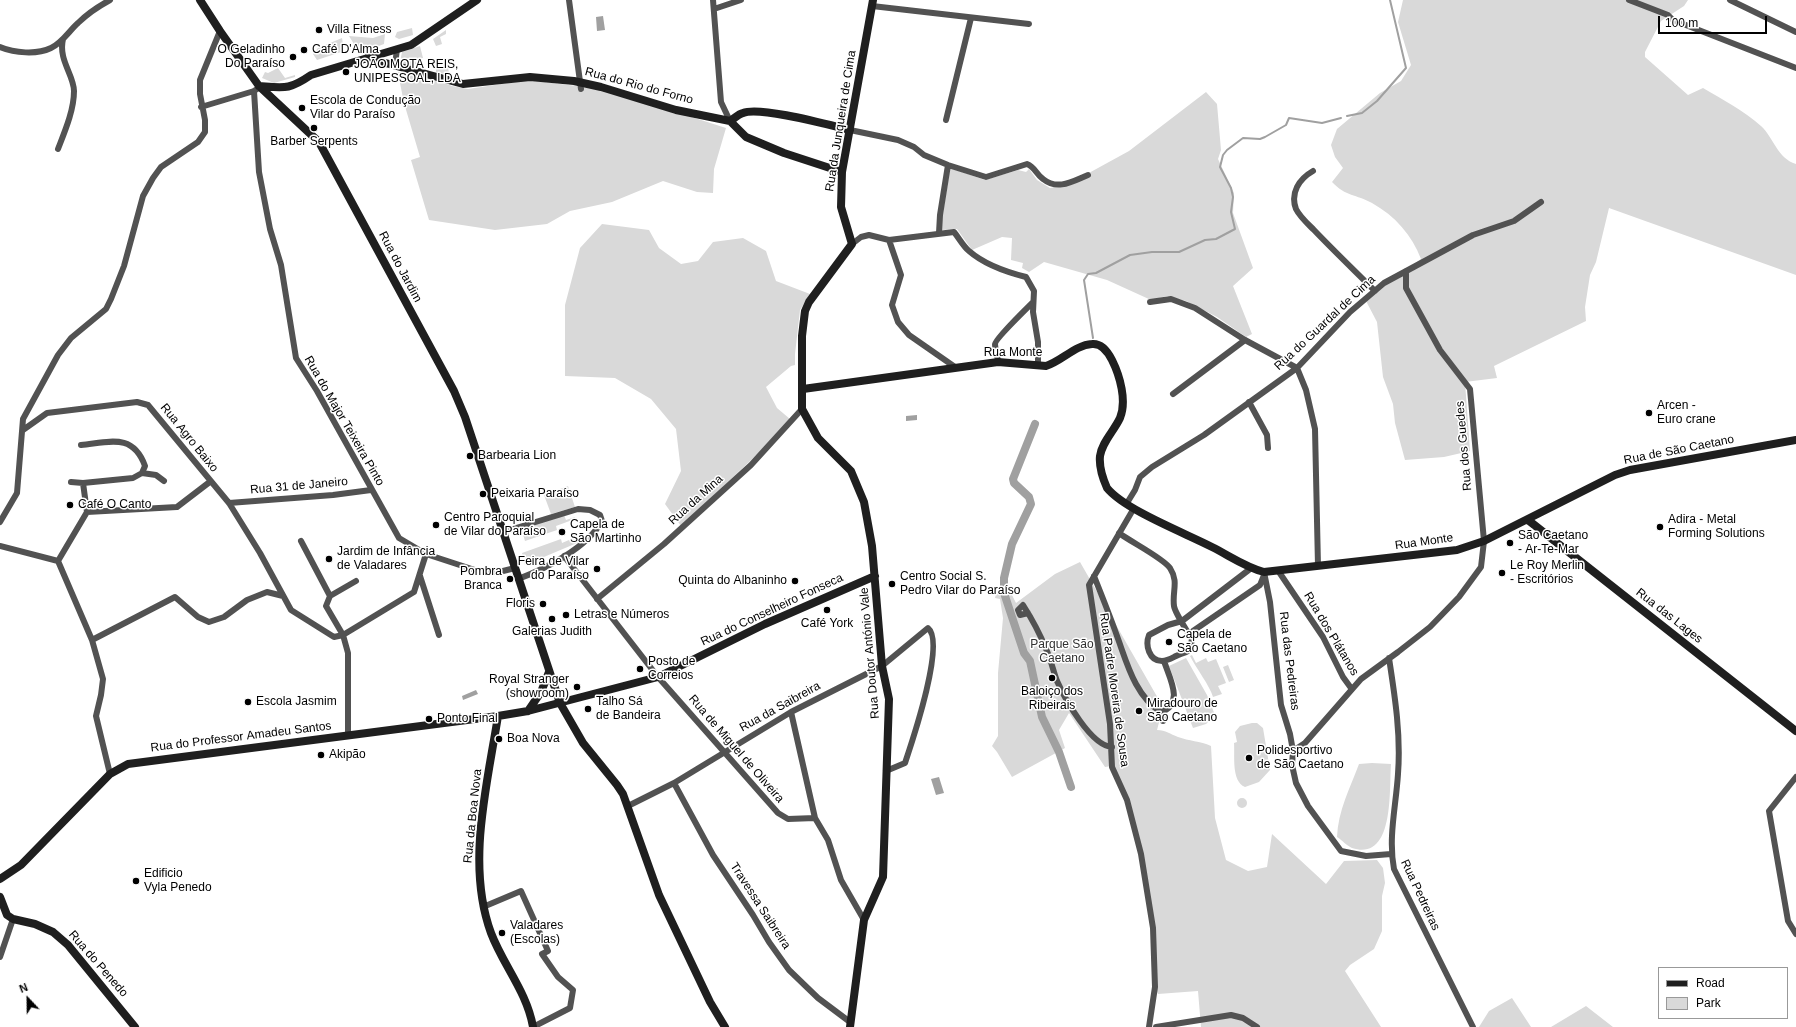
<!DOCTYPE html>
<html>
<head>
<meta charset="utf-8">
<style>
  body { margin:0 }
  #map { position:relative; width:1796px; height:1027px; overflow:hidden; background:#fff; font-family:Arial,sans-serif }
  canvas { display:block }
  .legend { position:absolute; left:1658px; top:967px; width:130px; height:52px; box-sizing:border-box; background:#fff; border:1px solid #999; margin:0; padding:5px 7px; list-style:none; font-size:12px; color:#000 }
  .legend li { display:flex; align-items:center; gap:8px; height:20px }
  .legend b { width:20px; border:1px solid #999 }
  .north { position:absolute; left:8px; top:979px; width:40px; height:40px; -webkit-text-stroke:3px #fff; paint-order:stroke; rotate:338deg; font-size:11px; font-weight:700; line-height:16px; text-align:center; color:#000 }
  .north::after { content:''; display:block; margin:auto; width:14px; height:18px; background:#000; clip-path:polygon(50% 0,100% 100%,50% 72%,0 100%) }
  .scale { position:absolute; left:1658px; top:16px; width:109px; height:18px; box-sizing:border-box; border:2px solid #000; border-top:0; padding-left:5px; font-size:12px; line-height:14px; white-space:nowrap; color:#000; -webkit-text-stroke:3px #fff; paint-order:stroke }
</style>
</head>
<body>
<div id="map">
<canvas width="1796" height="1027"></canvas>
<ul class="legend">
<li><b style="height:5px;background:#1f1f1f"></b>Road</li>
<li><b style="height:11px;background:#d9d9d9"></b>Park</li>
</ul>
<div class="north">N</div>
<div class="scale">100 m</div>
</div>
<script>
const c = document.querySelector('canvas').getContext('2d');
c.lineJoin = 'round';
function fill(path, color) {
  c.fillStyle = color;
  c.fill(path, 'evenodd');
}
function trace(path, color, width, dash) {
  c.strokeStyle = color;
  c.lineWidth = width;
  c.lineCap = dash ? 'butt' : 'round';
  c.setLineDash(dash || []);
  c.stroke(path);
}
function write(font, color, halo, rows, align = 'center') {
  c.font = font + ' Arial,sans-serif';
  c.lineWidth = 3;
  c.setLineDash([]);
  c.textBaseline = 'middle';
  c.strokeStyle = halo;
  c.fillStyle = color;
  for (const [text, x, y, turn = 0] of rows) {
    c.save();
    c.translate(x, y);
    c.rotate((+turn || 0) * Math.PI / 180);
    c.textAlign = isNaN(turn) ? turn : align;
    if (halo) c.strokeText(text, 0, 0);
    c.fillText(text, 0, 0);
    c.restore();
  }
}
fill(new Path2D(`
  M1403 0H1688L1684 6 1661 21 1645 52V57L1688 95 1703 88C1722 99 1744 111 1761 126 1774 138 1777 158 1796 164V275L1609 208 1596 262 1590 275 1585 307 1586 321 1494 366 1497 378 1465 382 1470 451 1444 457 1405 460 1395 423 1393 404 1383 377 1377 322 1366 301 1370 295 1421 259C1412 235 1395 216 1372 203 1356 194 1346 197 1332 182L1343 168 1335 157 1331 145 1337 129 1380 93 1401 81 1411 65 1398 22Z
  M412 28 413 35 399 39 395 37 397 32Z
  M446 30V34L440 37 442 44 436 46 433 39Z
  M385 34 384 44 365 51 357 49 349 36 373 38Z
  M342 38 344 51 317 60 313 54 318 48Z
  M420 46 423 58 415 59 416 64 413 66 403 64 401 57 402 52Z
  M448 66 449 75 436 72V67Z
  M278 68 285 78 295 75V77L274 83 262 78 265 72 268 73Z
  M398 72 423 75 452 86 468 89 528 80 577 86 579 88 585 87 626 96 726 128 714 169 713 193 697 192 663 181 612 202 570 211 547 224 495 230 429 220 411 160 420 157 404 103 400 83 404 81 402 78 399 79Z
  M1206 92 1217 104 1221 150 1218 159 1234 193 1233 213 1253 268 1233 286 1252 334 1246 337 1217 317 1186 301 1167 296 1151 300 1107 280 1044 262 1029 272 1022 268 1023 263 1011 260 1012 238 1002 237 972 250 957 229 942 230 941 227 950 168 985 180 1018 170 1026 172 1029 169 1037 180 1050 188 1067 185 1129 151Z
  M602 224 649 230 659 248 681 264 698 261 713 242 743 238 766 251 776 281 810 294 800 310 795 354V365L791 366 766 387 777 408 790 419 766 446 681 526 665 504 681 471 676 429 651 399 615 378 565 376V305L580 248Z
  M568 486 575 507 551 514 544 495Z
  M564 515 566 520 575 517V519L556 526 557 530 525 541 521 528Z
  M583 534 584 537 577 543 525 565 522 553 561 539 562 543Z
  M1080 562 1163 707 1157 730C1166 730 1170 734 1178 737 1189 741 1200 741 1211 746L1215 818 1226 860 1248 871 1267 867 1272 834 1326 884 1344 861 1377 860 1383 868 1385 883 1382 896V931L1374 949 1350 965 1345 971 1381 1027H1201L1198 991 1158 994 1155 987 1153 928 1141 854 1127 800 1112 766 1105 767 1069 713 1059 730 1065 748 1012 777 997 752 992 746 998 736V673L1003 618 1000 599 995 598 996 594 1000 593 1001 590 1009 589 1016 603 1055 574Z
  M1192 655 1196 663 1206 658 1208 662 1216 659 1226 683 1218 686 1222 694 1213 697C1210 686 1196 668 1190 656Z
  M1186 658 1207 695 1215 715 1206 724 1193 728 1169 666Z
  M1228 665 1234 680 1229 682 1223 667Z
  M1252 723H1257L1263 728 1270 770 1259 782 1245 787C1231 781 1235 756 1234 743L1237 742 1235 732 1240 726Z
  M1372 763 1391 764C1389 789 1395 862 1352 848 1347 846 1342 840 1337 837 1338 811 1350 788 1359 764Z
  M1237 803a5 5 0 1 1 10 0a5 5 0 1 1-10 0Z
  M1512 998 1531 1027H1479L1489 1011Z
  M1586 1006 1613 1027H1551Z`), '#d9d9d9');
fill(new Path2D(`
  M603 16 605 30 597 31 596 17Z
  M917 415V420L906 421V416Z
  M476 690 478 694 463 700 462 696Z
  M939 777 944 793 936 795 931 779Z`), '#a0a0a0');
trace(new Path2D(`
  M1347 116 1362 113 1377 101 1406 68 1390 0
  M1093 338 1084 280 1088 274 1096 273 1130 255 1152 252H1179L1205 240 1216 239 1235 229 1231 212 1233 197 1231 188 1220 167 1223 155 1227 150 1243 138 1260 139 1265 137 1286 125 1289 118 1322 123 1341 118`), '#a0a0a0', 2);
trace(new Path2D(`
  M1035 424 1013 479 1014 483 1029 497 1031 504 1012 544 1004 578V593L1024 653 1030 661 1042 717 1059 752 1071 787`), '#a0a0a0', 8);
trace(new Path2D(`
  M569 0 581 89
  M713 0 721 102 730 121
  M1629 0 1668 15 1673 20 1796 68
  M1730 0 1796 32
  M872 6 1029 24
  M714 9 741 0
  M0 47C14 53 37 55 51 48 62 43 69 31 78 23 87 14 99 6 110 0
  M395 65 397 49
  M254 91 259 172 270 229 281 265 296 358 317 391 399 538 426 554 481 572H499L515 568
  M201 107 254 91 257 89
  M946 120 971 18
  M850 130 898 140 914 147 924 155 948 165 986 177 1027 164C1035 167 1036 174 1043 179 1058 191 1073 181 1088 175
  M58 149C65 131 74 110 74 91 74 75 58 60 63 39
  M1313 171C1299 179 1290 193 1296 209 1300 217 1308 224 1314 230 1334 251 1355 271 1375 291
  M939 233 940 215 948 165
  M889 240 901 275 892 305 898 322 909 335 955 367
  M852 244 861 237 869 235 889 240 954 232C959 238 963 246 969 251 985 265 1006 272 1026 277L1034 291 1033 312 1038 342V366
  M1150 302 1171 299 1195 308 1245 340 1297 368 1306 390 1315 429 1318 566
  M998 362C998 356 995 350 995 344 995 339 1027 308 1033 302
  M1173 394 1245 340
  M1249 402 1267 435 1268 448
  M23 430 47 413 137 402 148 405 229 503 260 553 291 610 334 637 343 635 414 592 426 554
  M81 445C110 442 133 433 145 466L142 473
  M71 482 83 483 133 478 142 473 156 475 164 481
  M83 483 87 512
  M229 503 333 495 371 490
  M1127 503 1135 490 1140 477 1152 467 1204 435 1297 368 1350 312 1384 283 1473 235 1514 221 1541 202
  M1134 508 1089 585 1110 724 1112 767 1127 800 1141 854 1153 928 1155 987 1149 1027
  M87 512 177 507 211 481
  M0 522 17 493 23 419 58 355 71 338 106 309 111 299 124 266 143 196 153 178 161 167 198 142 205 132V120L200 94V80L220 31
  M503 532 578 509 590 510 600 515 602 521C587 548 545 569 518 579
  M1119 533C1131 542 1163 558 1170 568 1179 582 1172 591 1174 606 1175 613 1186 629 1190 636
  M301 541 330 596 326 606 343 635 348 653V735
  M0 546 58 561
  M564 556 658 677 778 813 788 819 815 818
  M58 561 92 640 103 679 101 695 96 716 110 774
  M58 561 87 512
  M1250 569 1182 621 1168 625 1149 635C1145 645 1149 661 1162 661 1167 661 1172 658 1176 656 1180 654 1185 653 1188 651 1194 646 1190 637 1193 631L1260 585 1264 575
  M1264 572 1270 602 1281 705 1290 734 1293 751 1292 765 1296 783 1308 806 1341 851 1366 856 1391 854
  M1279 572 1323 637 1343 677 1351 688
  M420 576 439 635
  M1094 576C1102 596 1110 616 1117 636 1127 663 1135 696 1161 712 1185 704 1169 677 1164 661
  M330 596 356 581
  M597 599 664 544 751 465 802 409
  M1028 613 1020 615 1018 610 1023 605C1032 619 1040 634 1046 649 1051 659 1053 671 1057 681 1065 699 1091 746 1112 747
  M92 640 175 597 198 617 209 622 224 617 247 600 267 592 283 596
  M1389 658C1395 697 1401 735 1398 774 1396 806 1388 838 1394 869L1473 1027
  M791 712 815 818 828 840 841 880 864 920
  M1163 712V721
  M1293 751 1305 743 1361 679 1398 652 1430 627 1459 597 1481 567 1484 541 1470 389 1440 350 1406 288V271
  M1796 777 1769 811 1788 921 1796 934
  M674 783 713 855 753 915 769 942 789 970 818 998 850 1022
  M628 806 674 783 791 712 882 666 928 628C946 642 912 742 905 763L886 771
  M483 907 521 891 548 951 542 954 558 977 573 990 570 1008 533 1027
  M0 957 13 919
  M1156 1027 1231 1015 1243 1018 1257 1027`), '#525252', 6);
trace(new Path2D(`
  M200 0 220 31 259 86 319 142 454 391 465 417 560 703 583 743 617 785 623 794 659 895 710 1002 725 1027
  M367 58 463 84 530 77 574 81 601 87 676 110 730 121 746 137 784 153 842 172
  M259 86C285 88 289 90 311 75L411 45 477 0
  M730 121C734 119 738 114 743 113 760 106 829 125 850 130
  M803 389 998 362 1046 366C1062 361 1075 345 1092 344 1102 343 1108 352 1112 360 1120 376 1127 401 1120 418 1114 431 1102 442 1100 456 1099 466 1103 479 1107 488 1125 510 1185 533 1212 547 1230 556 1245 567 1264 572L1457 550 1484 541 1615 475 1630 470 1796 440
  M1528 520 1796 731
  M528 711 541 692 549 672
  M498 716C487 786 466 865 491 933 503 965 527 992 533 1027
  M0 879 21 865 110 774 128 764 498 716 528 711 658 677 765 624 875 576
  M0 897 7 915 13 919 35 924 53 932 68 945 135 1027
  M850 1027 864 920 883 877 889 699 882 666 872 546 864 502 851 471 818 438 802 409V336L805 311 809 302 852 244 841 207 842 172 873 0`), '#1f1f1f', 8);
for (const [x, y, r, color] of [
  [319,30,4,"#000"],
  [304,50,4,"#000"],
  [293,57,4,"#000"],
  [346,72,4,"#000"],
  [302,108,4,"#000"],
  [314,128,4,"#000"],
  [1649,413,4,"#000"],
  [470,456,4,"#000"],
  [483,494,4,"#000"],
  [70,505,4,"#000"],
  [436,525,4,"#000"],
  [1660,527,4,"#000"],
  [562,532,4,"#000"],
  [1510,543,4,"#000"],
  [329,559,4,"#000"],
  [597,569,4,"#000"],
  [1502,573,4,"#000"],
  [510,579,4,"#000"],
  [795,581,4,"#000"],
  [892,584,4,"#000"],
  [543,604,4,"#000"],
  [827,610,4,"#000"],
  [566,615,4,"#000"],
  [552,619,4,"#000"],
  [1169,642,4,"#000"],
  [640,669,4,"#000"],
  [1052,678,4,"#000"],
  [577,687,4,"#000"],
  [248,702,4,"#000"],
  [588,709,4,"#000"],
  [1139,711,4,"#000"],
  [429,719,4,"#000"],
  [499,739,4,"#000"],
  [321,755,4,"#000"],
  [1249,758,4,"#000"],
  [136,881,4,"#000"],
  [502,933,4,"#000"]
]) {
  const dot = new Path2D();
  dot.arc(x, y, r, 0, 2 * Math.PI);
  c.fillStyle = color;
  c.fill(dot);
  trace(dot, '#fff', 1.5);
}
write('12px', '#000', '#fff', [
  ["Villa Fitness",327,30],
  ["O Geladinho",285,50,"right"],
  ["Do Paraíso",285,64,"right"],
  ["Café D'Alma",312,50],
  ["JOÃO MOTA REIS,",354,65],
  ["UNIPESSOAL, LDA",354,79],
  ["Escola de Condução",310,101],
  ["Vilar do Paraíso",310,115],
  ["Barber Serpents",314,142,"center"],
  ["Arcen -",1657,406],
  ["Euro crane",1657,420],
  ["Barbearia Lion",478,456],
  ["Peixaria Paraíso",491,494],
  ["Café O Canto",78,505],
  ["Centro Paroquial",444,518],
  ["de Vilar do Paraíso",444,532],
  ["Adira - Metal",1668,520],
  ["Forming Solutions",1668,534],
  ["Capela de",570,525],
  ["São Martinho",570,539],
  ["São Caetano",1518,536],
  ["- Ar-Te-Mar",1518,550],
  ["Jardim de Infância",337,552],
  ["de Valadares",337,566],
  ["Feira de Vilar",589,562,"right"],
  ["do Paraíso",589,576,"right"],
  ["Le Roy Merlin",1510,566],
  ["- Escritórios",1510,580],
  ["Pombra",502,572,"right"],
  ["Branca",502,586,"right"],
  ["Centro Social S.",900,577],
  ["Pedro Vilar do Paraíso",900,591],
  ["Quinta do Albaninho",787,581,"right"],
  ["Floris",535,604,"right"],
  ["Letras e Números",574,615],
  ["Café York",827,624,"center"],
  ["Galerias Judith",552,632,"center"],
  ["Capela de",1177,635],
  ["São Caetano",1177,649],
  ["Posto de",648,662],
  ["Correios",648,676],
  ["Royal Stranger",569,680,"right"],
  ["(showroom)",569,694,"right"],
  ["Baloiço dos",1052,692,"center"],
  ["Ribeirais",1052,706,"center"],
  ["Escola Jasmim",256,702],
  ["Talho Sá",596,702],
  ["de Bandeira",596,716],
  ["Miradouro de",1147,704],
  ["São Caetano",1147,718],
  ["Ponto Final",437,719],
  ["Boa Nova",507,739],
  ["Polidesportivo",1257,751],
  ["de São Caetano",1257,765],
  ["Akipão",329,755],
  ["Edificio",144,874],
  ["Vyla Penedo",144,888],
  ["Valadares",510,926],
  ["(Escolas)",510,940]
], 'left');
write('12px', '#000', '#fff', [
  ["Rua do Rio do Forno",639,86,15],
  ["Rua da Junqueira de Cima",841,121,-81],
  ["Rua do Jardim",400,267,62],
  ["Rua do Guardal de Cima",1325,323,-43],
  ["Rua Monte",1013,353],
  ["Rua do Major Teixeira Pinto",344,421,60],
  ["Rua Agro Baixo",189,438,51],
  ["Rua dos Guedes",1464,446,-95],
  ["Rua de São Caetano",1679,450,-11],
  ["Rua 31 de Janeiro",299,486,-5],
  ["Rua da Mina",696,500,-42],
  ["Rua Monte",1424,542,-8],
  ["Rua do Conselheiro Fonseca",772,610,-25],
  ["Rua das Lages",1669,616,38],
  ["Rua dos Plátanos",1331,634,59],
  ["Rua Doutor António Vale",870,653,-95],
  ["Rua das Pedreiras",1289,661,83],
  ["Rua Padre Moreira de Sousa",1114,690,82],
  ["Rua da Saibreira",780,707,-29],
  ["Rua do Professor Amadeu Santos",241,737,-7],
  ["Rua de Miguel de Oliveira",736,749,49],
  ["Rua da Boa Nova",473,816,-84],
  ["Rua Pedreiras",1420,895,65],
  ["Travessa Saibreira",760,906,57],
  ["Rua do Penedo",98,964,49]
]);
write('12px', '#303030', '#fff', [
  ["Parque São",1062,645],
  ["Caetano",1062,659]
]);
</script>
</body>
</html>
